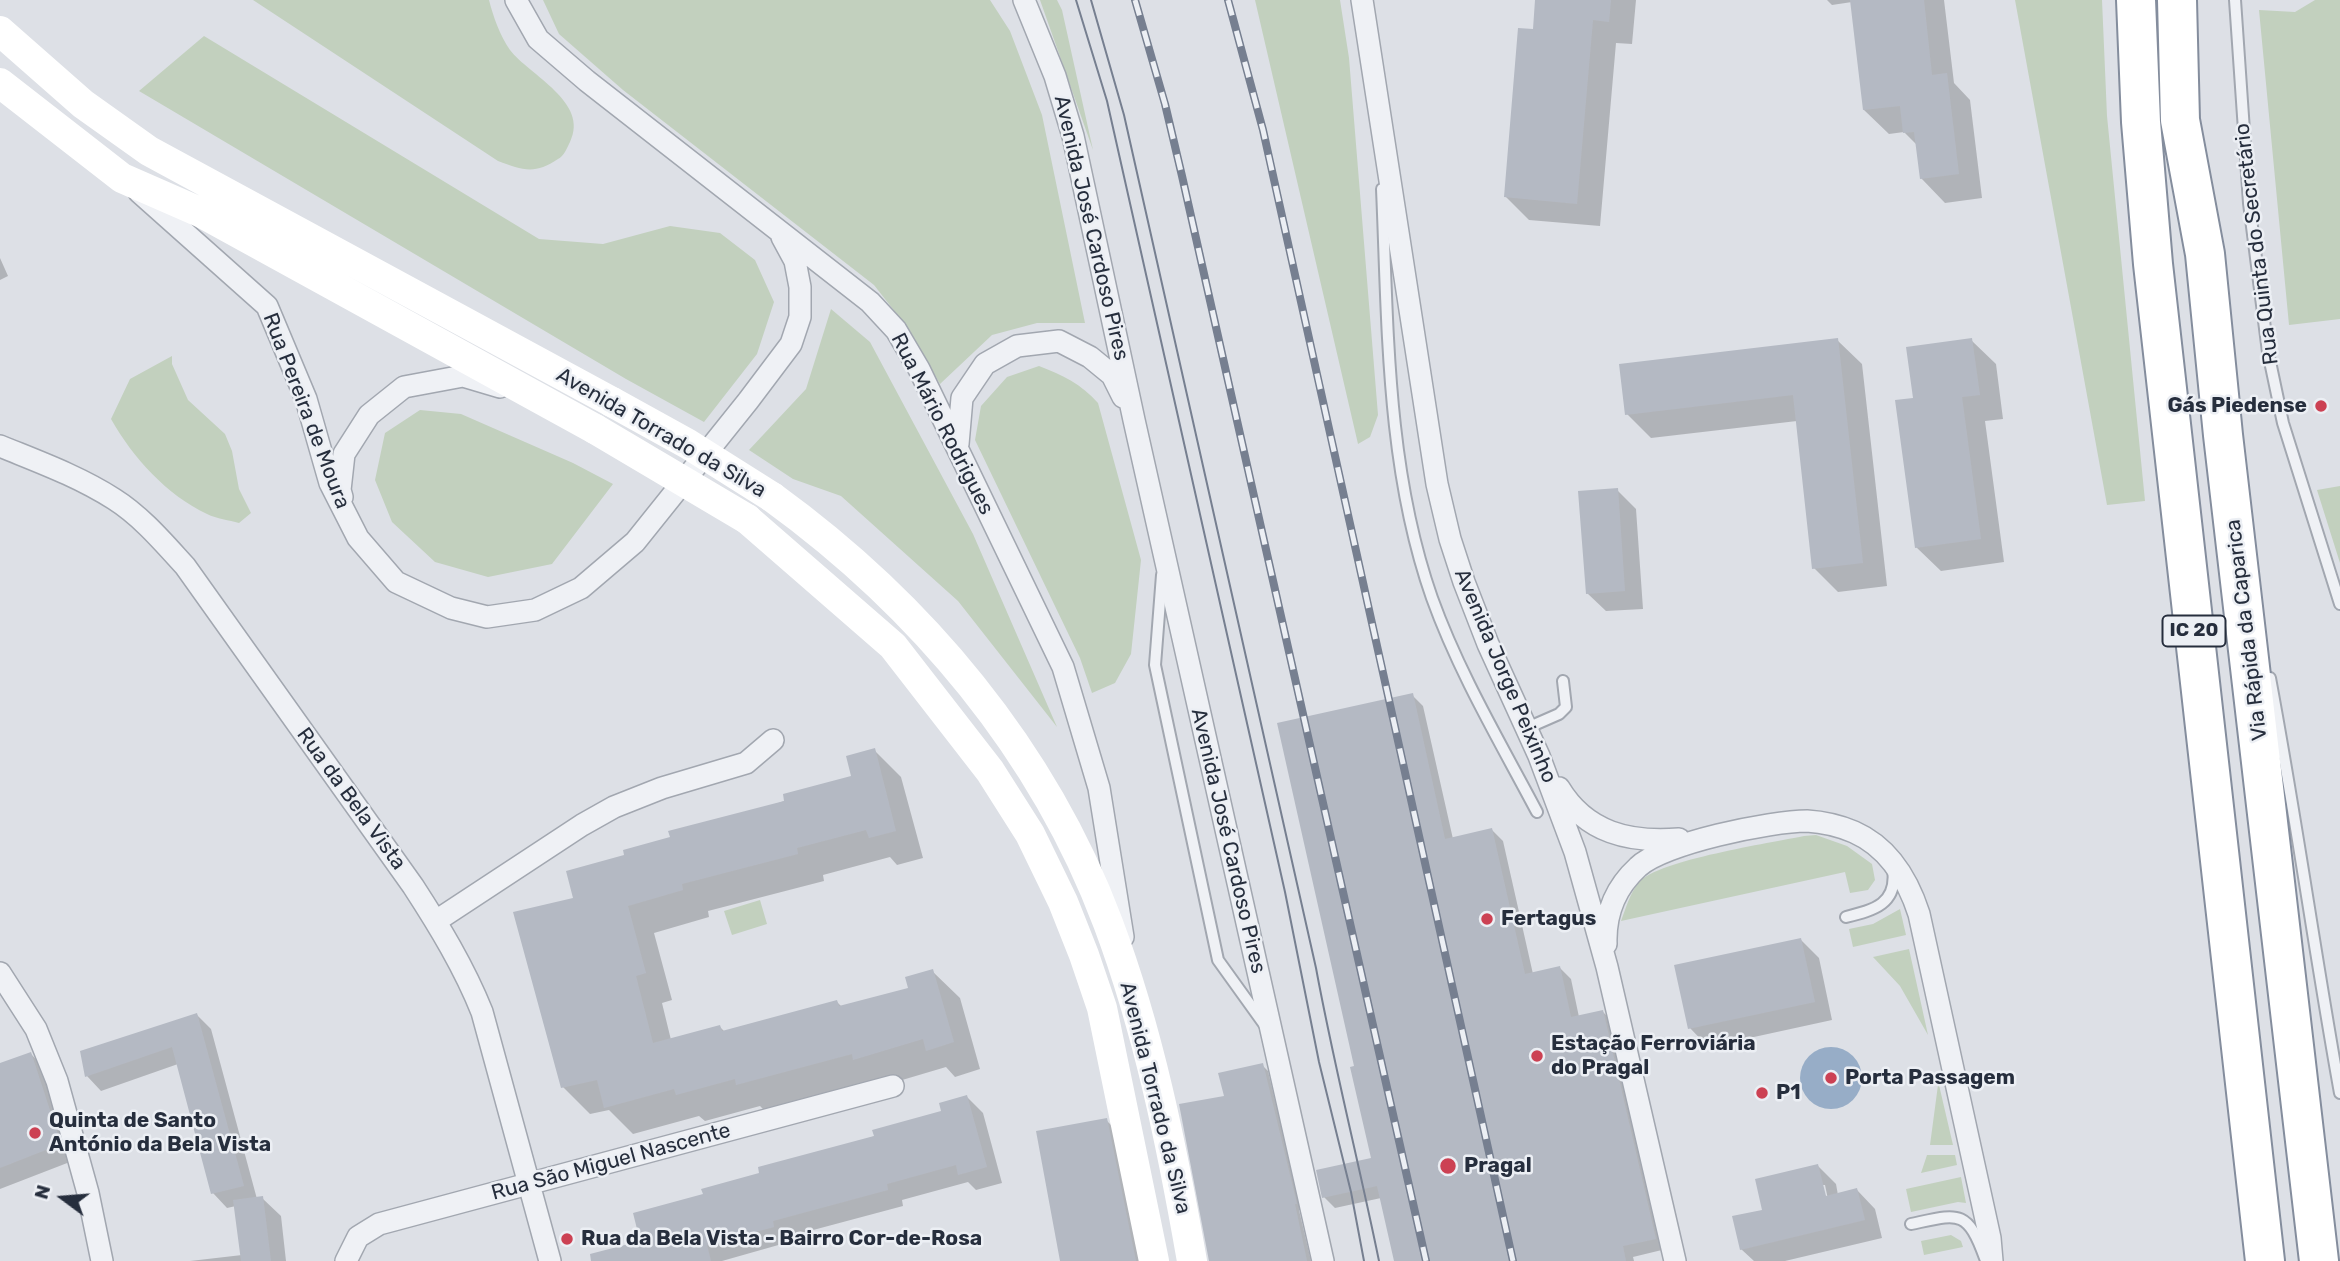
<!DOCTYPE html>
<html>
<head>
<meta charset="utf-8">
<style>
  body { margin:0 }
  #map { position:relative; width:2340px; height:1261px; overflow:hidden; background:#dde0e6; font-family:Rubik,sans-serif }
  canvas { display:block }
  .north { position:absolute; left:28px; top:1163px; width:70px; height:70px; -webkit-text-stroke:5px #eceff4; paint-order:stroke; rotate:286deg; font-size:19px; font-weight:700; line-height:28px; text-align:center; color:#262e3d }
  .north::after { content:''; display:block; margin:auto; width:24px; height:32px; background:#262e3d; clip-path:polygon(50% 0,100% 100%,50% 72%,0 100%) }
</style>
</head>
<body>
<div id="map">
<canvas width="2340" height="1261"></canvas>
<div class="north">N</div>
</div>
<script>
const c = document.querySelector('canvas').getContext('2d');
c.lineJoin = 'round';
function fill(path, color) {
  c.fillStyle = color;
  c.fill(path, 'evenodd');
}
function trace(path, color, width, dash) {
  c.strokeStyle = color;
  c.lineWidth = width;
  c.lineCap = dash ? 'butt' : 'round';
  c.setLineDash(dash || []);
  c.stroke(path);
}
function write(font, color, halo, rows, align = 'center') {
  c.font = font + ' Rubik,sans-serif';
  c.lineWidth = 5;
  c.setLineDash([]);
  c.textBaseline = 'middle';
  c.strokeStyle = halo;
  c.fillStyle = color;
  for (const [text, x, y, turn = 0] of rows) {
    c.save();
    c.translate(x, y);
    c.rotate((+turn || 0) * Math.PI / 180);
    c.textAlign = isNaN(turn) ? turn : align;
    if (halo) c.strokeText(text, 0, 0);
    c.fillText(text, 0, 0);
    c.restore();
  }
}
fill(new Path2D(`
  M253 0H489C493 16 500 36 510 50 529 75 590 102 570 142 567 148 564 156 558 159 535 175 522 170 498 161Z
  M543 0H990L1010 31 1042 115 1085 323H1037L992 335 940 384 910 331 874 285 623 90 559 34Z
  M1040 0H1057L1062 10 1093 150Z
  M1255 0H1340L1349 58 1378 415 1370 437 1358 444Z
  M2015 0H2102L2107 116 2145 501 2107 505Z
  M2315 0H2340V319L2289 325 2259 10 2295 12Z
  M204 36 539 239 603 244 670 226 720 233 755 260 774 302 757 354 704 422 626 379 139 91Z
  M831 309 870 342 973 534 1057 727 958 601 841 496 793 479 749 450 806 389Z
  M172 356V364L188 400 225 434 232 451 239 489 251 513 239 523C229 520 217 519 207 514 167 495 133 458 111 419L130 379Z
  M1039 366C1063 375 1081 384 1098 403L1141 560 1131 654 1115 683 1092 693 1080 658 975 440 981 406 1007 377Z
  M420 410 461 414 573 463 613 484 552 564 488 577 435 562 392 522 375 480 385 433Z
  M2340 486V563L2317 490Z
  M1816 835 1847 846 1872 864 1875 880 1868 890 1850 893 1845 872 1621 921C1626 908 1630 893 1639 882 1659 860 1770 843 1804 836Z
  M760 900 767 924 732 935 724 911Z
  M1900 909 1906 935 1853 947 1849 929 1873 924Z
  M1909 949 1928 1035 1900 986 1873 957Z
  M1938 1085H1939L1953 1145H1930Z
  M1927 1155H1955L1957 1165 1921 1173Z
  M1961 1177 1966 1203 1958 1202 1911 1212 1906 1189Z
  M1951 1235 1961 1241 1963 1247 1924 1255 1921 1241Z`), '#c2d0be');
fill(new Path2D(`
  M1800 1078a31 31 0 1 1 62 0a31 31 0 1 1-62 0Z`), '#97adc7');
fill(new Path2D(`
  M1537 0H1636L1632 44 1616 43 1600 226 1529 220 1506 197 1534 31Z
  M1827 0H1944L1954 83 1970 100 1982 198 1945 203 1921 178 1917 145 1904 132 1889 134 1864 110 1852 2 1832 5Z
  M0 258 8 276 0 280Z
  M1837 340 1862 364 1887 586 1838 592 1814 568 1797 421 1651 438 1627 414Z
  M1971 340 1996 364 2003 419 1985 421 2004 562 1941 571 1916 547Z
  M1617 490 1636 509 1643 609 1606 611 1587 593Z
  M1412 695 1423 706 1453 839 1492 830 1503 841 1533 974 1560 968 1571 979 1579 1017 1603 1012 1614 1023 1666 1249 1633 1257 1634 1261H1396L1381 1198 1335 1208 1324 1197 1373 1159 1356 1067Z
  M874 750 901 777 923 858 897 865 890 857 823 875 824 881 708 911 709 917 654 933 672 1000 662 1003 671 1040 720 1027 725 1032 837 1002 842 1007 910 989 932 971 960 998 980 1069 955 1077 946 1067 882 1086 765 1111 760 1106 705 1121 699 1116 633 1134 609 1110 590 1114 563 1087 575 899 626 856 853 777Z
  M1801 940 1819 958 1832 1020 1708 1047 1690 1028Z
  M197 1015 211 1029 257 1199 262 1198 281 1216 286 1261H190L242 1255 236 1206 227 1208 213 1193 178 1064 101 1091 87 1076Z
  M31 1054 46 1070 75 1160 0 1189V1065Z
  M1262 1065 1268 1071 1301 1209 1299 1210 1311 1261H1211L1226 1097Z
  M967 1097 983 1113 1002 1183 976 1190 968 1182 902 1200 903 1206 787 1237 789 1242 722 1261H611L643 1242 705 1195 944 1112Z
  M1106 1120 1122 1136 1148 1261H1062Z
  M1818 1166 1836 1184 1838 1195 1857 1190 1875 1209 1882 1238 1785 1261H1754L1741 1249 1764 1211ZM1821 1185H1825L1829 1204Z`), '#0003');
fill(new Path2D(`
  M1535 0H1611L1609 22 1593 20 1577 204 1504 197 1518 28 1533 29Z
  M1850 0H1924L1932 75 1947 73 1959 174 1920 179 1914 132 1903 133 1900 106 1863 110Z
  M1838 338 1863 563 1812 569 1793 395 1625 415 1619 364Z
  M1972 338 1980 395 1962 397 1981 539 1915 548 1895 400 1913 398 1906 347Z
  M1618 488 1625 591 1586 594 1578 491Z
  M1413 693 1445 839 1492 828 1525 974 1560 966 1571 1017 1603 1010 1656 1239 1623 1246 1626 1261H1394L1377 1186 1322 1198 1316 1170 1371 1158 1350 1067 1354 1066 1277 723Z
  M875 748 896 831 869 838 866 830 797 848 798 854 682 884 683 890 628 906 646 973 636 976 653 1043 720 1025 722 1031 837 1000 839 1006 908 988 905 977 933 969 954 1042 926 1051 923 1039 853 1060 852 1054 736 1085 735 1079 676 1095 674 1089 604 1108 597 1080 561 1088 513 912 573 898 566 871 624 855 623 850 670 837 668 831 784 801 783 794 851 776 846 756Z
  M1801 938 1815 1002 1688 1029 1674 965Z
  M197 1013 244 1186 211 1194 172 1047 85 1077 80 1051Z
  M31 1052 61 1144 0 1168V1063Z
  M1263 1063 1297 1204H1295L1307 1261H1209L1179 1104 1224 1096 1218 1073Z
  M967 1095 987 1167 958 1175 956 1165 887 1184 888 1190 773 1221 774 1227 707 1245 711 1261H591L590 1254 640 1241 633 1213 703 1194 701 1189 759 1173 758 1167 874 1136 872 1130 941 1111 939 1103Z
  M1107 1118 1136 1261H1060L1036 1131Z
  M1818 1164 1826 1196 1857 1188 1865 1220 1740 1250 1732 1216 1762 1210 1755 1179Z
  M263 1196 271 1261H241L233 1200Z`), '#b4b9c3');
const lane = new Path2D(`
  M2235 0 2249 203 2268 352 2283 423 2340 604
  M1382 189C1388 326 1386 467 1432 598 1459 673 1500 742 1537 812
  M1162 575 1155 665 1218 960 1264 1024
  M2270 678C2296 816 2315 955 2340 1093
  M1527 728 1559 714 1566 707 1563 681
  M1846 917C1874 910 1898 904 1893 869
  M1911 1224C1958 1214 1967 1208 1985 1258`);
const street = new Path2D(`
  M516 0 538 39 587 81 870 302 896 330 919 369 1063 667 1099 788 1123 937
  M1024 0 1055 76 1073 136 1134 420 1323 1261
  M1362 0 1437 484 1450 539 1464 582 1488 644 1539 756 1575 852 1607 967 1675 1261
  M139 192 267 306 306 399 330 483 358 538 396 582 451 608 487 617 535 610 581 588 635 542 748 401 791 344 800 317V287L795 261 782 237
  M958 444 962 398 985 364 1017 346 1059 341 1090 357 1112 375 1123 397
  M0 446C39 462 78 476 114 499 141 516 163 542 185 566L413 886C439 926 464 967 482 1012L550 1261
  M342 497 340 490 344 454 369 415 404 387 463 376 500 387
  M1559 788C1586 833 1630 843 1679 839
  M436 921 582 825 614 807 662 788 746 763 773 740
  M1606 944C1605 914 1615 888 1638 867 1663 843 1771 821 1807 821 1823 822 1840 826 1854 832 1888 847 1908 880 1919 914L1990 1238 1992 1261
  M0 973 36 1029 57 1081 88 1193 102 1261
  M346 1261 358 1237 379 1224 893 1086`);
const highway = new Path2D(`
  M2136 0 2141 122 2153 264 2265 1261
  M2177 0 2180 120 2205 254 2223 435 2319 1261`);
trace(lane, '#a2a7b0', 14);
trace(street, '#a2a7b0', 24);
trace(highway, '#848d9d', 42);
trace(lane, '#eff1f5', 10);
trace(street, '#eff1f5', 21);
trace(new Path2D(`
  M0 31 83 104 149 151 612 402
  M0 83 122 178 202 213 595 429
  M772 497C921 605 1043 750 1108 923 1149 1032 1172 1147 1192 1261
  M747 519 893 646 990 771 1030 834 1063 902 1084 955 1102 1008 1154 1261`), '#fff', 30);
trace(highway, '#fff', 38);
trace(new Path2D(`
  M1076 0 1107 101 1285 892 1319 1062 1351 1192 1364 1261
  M1091 0 1124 115 1316 968C1334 1066 1359 1163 1379 1261`), '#767f90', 2);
const rail = new Path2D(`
  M1135 0 1165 104 1182 176 1426 1261
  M1228 0 1263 130 1513 1261`);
trace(rail, '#767f90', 8);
trace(rail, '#eceff4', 5, [16]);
trace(new Path2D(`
  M612 402 688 444 772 497
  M595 429 747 519`), '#fff', 30);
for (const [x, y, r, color] of [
  [2321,406,7,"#cc4153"],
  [1487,919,7,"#cc4153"],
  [1537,1056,7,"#cc4153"],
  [1831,1078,7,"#cc4153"],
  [1762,1093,7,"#cc4153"],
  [35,1133,7,"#cc4153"],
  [1448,1166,9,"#cc4153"],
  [567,1239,7,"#cc4153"]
]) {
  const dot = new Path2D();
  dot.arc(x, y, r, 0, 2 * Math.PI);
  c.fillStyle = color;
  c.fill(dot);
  trace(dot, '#eceff4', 2.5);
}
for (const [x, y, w] of [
  [2194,631,63]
]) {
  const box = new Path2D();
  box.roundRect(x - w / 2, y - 15.5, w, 31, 5);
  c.fillStyle = '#eceff4';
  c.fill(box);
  trace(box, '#262e3d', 2);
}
write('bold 19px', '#262e3d', null, [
  ["IC 20",2194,631]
]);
write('21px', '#262e3d', '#eceff4', [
  ["Avenida José Cardoso Pires",1091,228,77],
  ["Rua Quinta do Secretário",2257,244,-97],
  ["Rua Pereira de Moura",306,411,69],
  ["Rua Mário Rodrigues",942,424,63],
  ["Avenida Torrado da Silva",661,433,30],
  ["Via Rápida da Caparica",2247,630,-97],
  ["Avenida Jorge Peixinho",1505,676,67],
  ["Rua da Bela Vista",351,799,54],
  ["Avenida José Cardoso Pires",1228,841,77],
  ["Avenida Torrado da Silva",1155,1098,76],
  ["Rua São Miguel Nascente",611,1162,-15]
]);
write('bold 21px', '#262e3d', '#eceff4', [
  ["Gás Piedense",2307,406,"right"],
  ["Fertagus",1501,919],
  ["Estação Ferroviária",1551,1044],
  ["do Pragal",1551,1068],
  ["Porta Passagem",1845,1078],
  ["P1",1776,1093],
  ["Quinta de Santo",49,1121],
  ["António da Bela Vista",49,1145],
  ["Pragal",1464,1166],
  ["Rua da Bela Vista - Bairro Cor-de-Rosa",581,1239]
], 'left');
</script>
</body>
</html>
